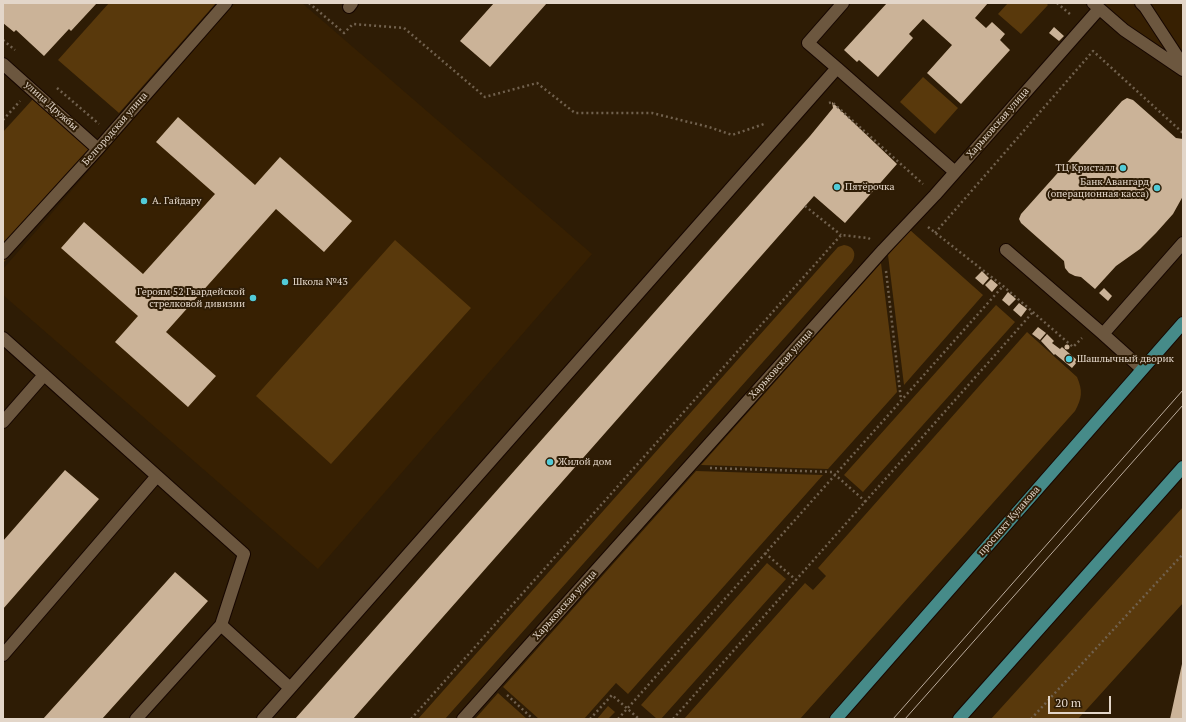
<!DOCTYPE html>
<html>
<head>
<meta charset="utf-8">
<style>
  body { margin:0 }
  #map { position:relative; width:1186px; height:722px; overflow:hidden; background:#2e1c05; font-family:"PT Serif",serif }
  canvas { display:block }
  .frame { position:absolute; inset:0; border:4px solid #e3d6c9; pointer-events:none }
  .scale { position:absolute; left:1048px; top:696px; width:63px; height:18px; box-sizing:border-box; border:2px solid #e3d6c9; border-top:0; padding-left:5px; font-size:12px; line-height:14px; white-space:nowrap; color:#e3d6c9; -webkit-text-stroke:3px #2e1c05; paint-order:stroke }
</style>
</head>
<body>
<div id="map">
<canvas width="1186" height="722"></canvas>
<div class="frame"></div>
<div class="scale">20 m</div>
</div>
<script>
const c = document.querySelector('canvas').getContext('2d');
c.lineJoin = 'round';
function fill(path, color) {
  c.fillStyle = color;
  c.fill(path, 'evenodd');
}
function trace(path, color, width, dash) {
  c.strokeStyle = color;
  c.lineWidth = width;
  c.lineCap = dash ? 'butt' : 'round';
  c.setLineDash(dash || []);
  c.stroke(path);
}
function write(font, color, halo, rows, align = 'center') {
  c.font = font + ' "PT Serif",serif';
  c.lineWidth = 4;
  c.setLineDash([]);
  c.textBaseline = 'middle';
  c.strokeStyle = halo;
  c.fillStyle = color;
  for (const [text, x, y, turn = 0] of rows) {
    c.save();
    c.translate(x, y);
    c.rotate((+turn || 0) * Math.PI / 180);
    c.textAlign = isNaN(turn) ? turn : align;
    if (halo) c.strokeText(text, 0, 0);
    c.fillText(text, 0, 0);
    c.restore();
  }
}
fill(new Path2D(`
  M235 3H302L592 254 318 569 3 295V269Z
  M1098 3H1183V79L1156 56Z`), '#372002');
fill(new Path2D(`
  M109 3H216L119 113 58 60Z
  M1008 3H1046L1048 5 1021 34 998 14Z
  M923 77 958 108 935 134 900 102Z
  M33 99 98 156 3 263V132Z
  M910 230 983 295 904 385 888 255Z
  M395 240 471 308 331 464 256 396Z
  M844 245C854 246 857 254 852 262L445 719H418L838 247Z
  M881 263 897 392 828 469 701 465Z
  M996 305 1015 322 863 492 844 475Z
  M1027 332 1077 377C1083 391 1082 398 1075 411L800 719H684L805 583 813 590 826 576 818 568Z
  M696 471 823 475 628 694 616 683 584 719H539L503 687Z
  M1183 507V603L1078 719H991Z
  M767 563 786 579 661 719H657L641 705Z
  M498 693 527 719H475Z
  M608 706 615 712 608 719H597Z`), '#59390c');
fill(new Path2D(`
  M3 3H97L71 31 69 29 44 56 16 30 14 32 3 23Z
  M494 3H547L490 67 460 41Z
  M887 3H988L975 18 986 28 992 22 1005 34 1000 40 1010 50 961 104 927 73 952 45 923 19 909 34 913 38 878 77 859 60 857 62 844 50Z
  M1054 27 1064 36 1059 41 1049 33Z
  M1127 98 1133 100 1176 138 1183 139V196L1173 214 1156 233 1140 249 1116 266 1095 289 1081 277 1075 276 1069 273 1065 268 1064 261 1021 223 1019 219 1021 214 1122 101Z
  M832 102 897 164 845 223 814 196 353 719H295L810 136 833 108Z
  M178 117 255 185 280 157 352 221 324 252 276 209 166 332 216 376 188 407 115 342 138 316 61 248 84 222 143 274 215 194 156 142Z
  M982 271 989 278 983 285 975 278Z
  M991 279 998 285 992 292 985 285Z
  M1104 288 1112 296 1108 301 1099 293Z
  M1008 292 1016 299 1009 306 1002 300Z
  M1019 303 1027 309 1021 317 1013 310Z
  M1038 327 1046 333 1040 340 1032 334Z
  M1047 334 1054 341 1052 343 1060 349 1062 347 1078 361 1072 368 1055 354 1054 355 1041 341Z
  M1064.5 347a2.5 2.5 0 1 1 5 0a2.5 2.5 0 1 1-5 0Z
  M65 470 99 499 3 609V541Z
  M175 572 208 601 102 719H43Z
  M1182 664 1183 719H1170Z`), '#cbb398');
const minor = new Path2D(`
  M1093 3 1124 30 1183 70
  M1141 3 1145 7 1183 65
  M349 7 352 3
  M3 64 98 149
  M837 68 955 172
  M1006 250 1103 334
  M3 253 98 149 226 3
  M3 338 244 554 221 625 290 688
  M1142 369 1103 334 1183 243
  M3 422 44 375
  M3 655 157 476
  M136 719 221 625
  M263 719 837 68 808 43 843 3
  M463 719 883 250 935 195 1099 9`);
const major = new Path2D(`
  M836 719 1183 323
  M959 719 1183 467`);
trace(minor, '#160600', 14);
trace(major, '#160600', 14);
trace(new Path2D(`
  M309 3 344 33 353 24 404 28 485 97 537 83 575 113H652L709 127 732 135 764 124
  M1057 3 1071 15
  M3 40 15 50
  M57 88 99 124
  M829 103 832 102 923 184
  M3 120 20 101
  M805 206 841 235
  M928 227 1003 286 1073 347 1082 338
  M935 233 1093 51 1183 133
  M886 271 901 400
  M710 468 832 472 866 502
  M765 553 796 580
  M507 695 533 719
  M411 719 841 235 868 238 870 239
  M590 719 612 695 639 719
  M618 719 1003 286
  M673 719 1033 312
  M1031 719 1183 554`), '#71614e', 2.5, [2, 3]);
trace(minor, '#6c573f', 12);
trace(major, '#468b89', 12);
trace(new Path2D(`
  M893 719 1183 390
  M905 719 1183 405`), '#bbac9d', 1);
for (const [x, y, r, color] of [
  [1123,168,4,"#52cbd8"],
  [837,187,4,"#52cbd8"],
  [1157,188,4,"#52cbd8"],
  [144,201,4,"#52cbd8"],
  [285,282,4,"#52cbd8"],
  [253,298,4,"#52cbd8"],
  [1069,359,4,"#52cbd8"],
  [550,462,4,"#52cbd8"]
]) {
  const dot = new Path2D();
  dot.arc(x, y, r, 0, 2 * Math.PI);
  c.fillStyle = color;
  c.fill(dot);
  trace(dot, '#2e1c05', 1.5);
}
write('10px', '#e3d6c9', '#2e1c05', [
  ["улица Дружбы",51,106,42],
  ["Харьковская улица",998,123,-49],
  ["Белгородская улица",115,129,-49],
  ["Харьковская улица",781,364,-48],
  ["проспект Кулакова",1009,521,-49],
  ["Харьковская улица",565,605,-48]
]);
write('10px', '#e3d6c9', '#2e1c05', [
  ["ТЦ Кристалл",1115,168,"right"],
  ["Банк Авангард",1149,182,"right"],
  ["(операционная касса)",1149,194,"right"],
  ["Пятёрочка",845,187],
  ["А. Гайдару",152,201],
  ["Школа №43",293,282],
  ["Героям 52 Гвардейской",245,292,"right"],
  ["стрелковой дивизии",245,304,"right"],
  ["Шашлычный дворик",1077,359],
  ["Жилой дом",558,462]
], 'left');
</script>
</body>
</html>
